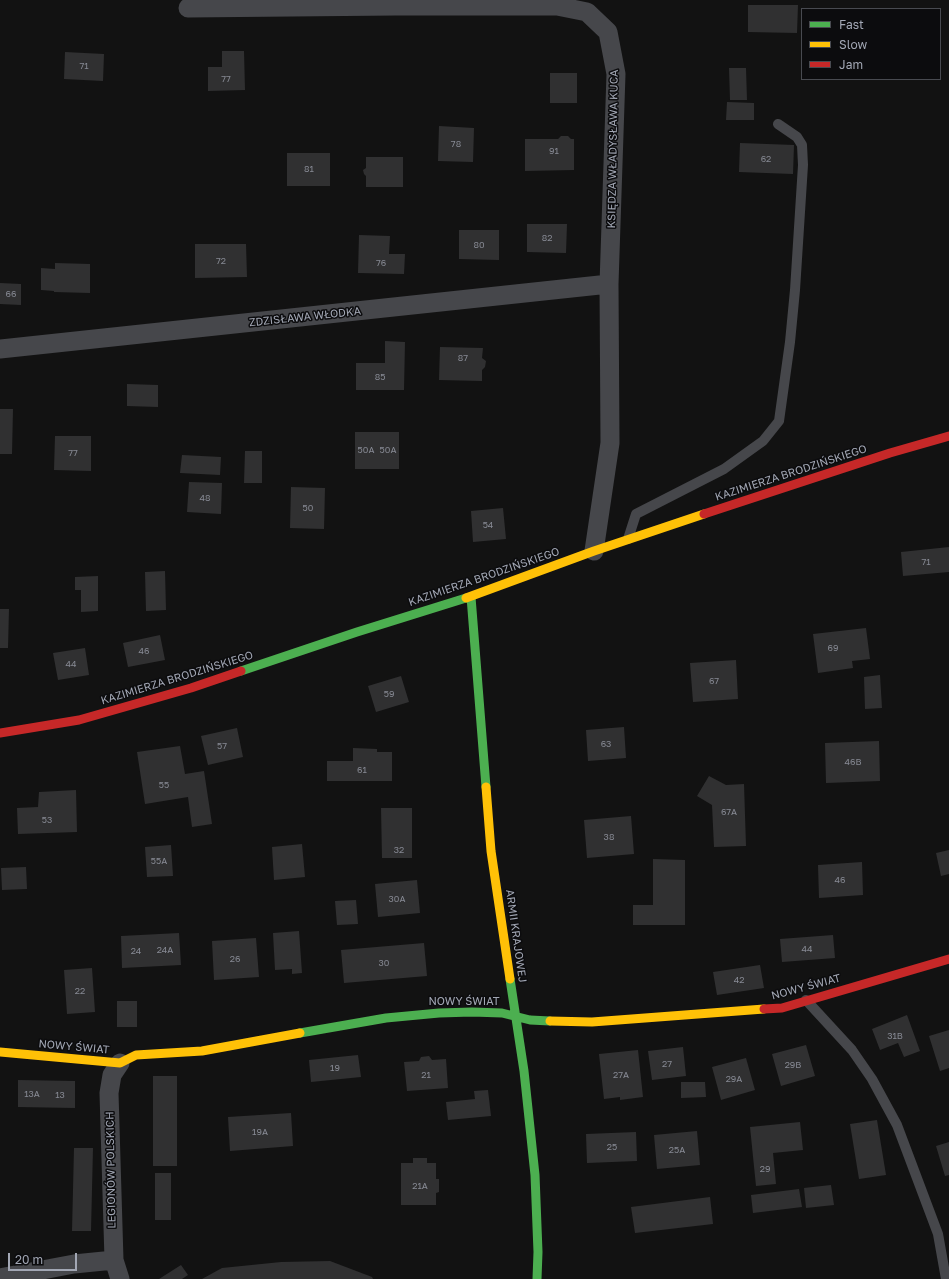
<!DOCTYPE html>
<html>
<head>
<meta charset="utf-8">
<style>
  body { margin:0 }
  #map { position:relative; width:949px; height:1279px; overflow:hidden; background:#121212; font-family:"Golos Text",sans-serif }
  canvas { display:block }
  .legend { position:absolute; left:801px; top:8px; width:140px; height:72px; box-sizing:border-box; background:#0c0c0e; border:1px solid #484a50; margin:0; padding:5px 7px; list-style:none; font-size:12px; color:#a2a7b4 }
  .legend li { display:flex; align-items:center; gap:8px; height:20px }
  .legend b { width:20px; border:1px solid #484a50 }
  .scale { position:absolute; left:8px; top:1253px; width:69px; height:18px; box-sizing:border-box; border:2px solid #a2a7b4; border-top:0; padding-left:5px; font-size:12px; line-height:14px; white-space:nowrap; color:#a2a7b4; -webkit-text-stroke:3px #0c0c0e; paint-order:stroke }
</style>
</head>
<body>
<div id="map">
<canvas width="949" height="1279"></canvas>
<ul class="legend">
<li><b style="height:5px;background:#4caf50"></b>Fast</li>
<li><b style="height:5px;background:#ffc107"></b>Slow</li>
<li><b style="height:5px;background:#c62828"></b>Jam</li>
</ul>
<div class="scale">20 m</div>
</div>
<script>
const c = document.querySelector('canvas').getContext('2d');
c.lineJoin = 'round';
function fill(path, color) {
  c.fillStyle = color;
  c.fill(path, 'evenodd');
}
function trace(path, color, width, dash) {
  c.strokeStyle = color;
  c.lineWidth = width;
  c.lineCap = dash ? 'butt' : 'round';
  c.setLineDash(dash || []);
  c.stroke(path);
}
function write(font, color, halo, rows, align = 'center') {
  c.font = font + ' "Golos Text",sans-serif';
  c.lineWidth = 3;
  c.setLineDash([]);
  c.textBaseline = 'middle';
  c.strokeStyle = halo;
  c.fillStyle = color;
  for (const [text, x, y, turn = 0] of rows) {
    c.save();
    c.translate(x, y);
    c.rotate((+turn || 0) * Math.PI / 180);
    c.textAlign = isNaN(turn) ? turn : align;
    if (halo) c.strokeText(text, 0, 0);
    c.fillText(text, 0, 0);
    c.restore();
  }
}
fill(new Path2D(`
  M748 5H798L797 33 748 32Z
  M222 51H244L245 90 208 91V67H222Z
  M65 52 104 54 103 81 64 79Z
  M729 68H746L747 100H730Z
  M550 73H577V103H550Z
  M727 102 754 103V120H726Z
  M439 126 474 128 473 162 438 161Z
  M561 136H568L571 139H574V170L525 171V139H558Z
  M740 143 794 145 793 174 739 172Z
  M287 153H330V186H287Z
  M366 157H403V187H366V176L364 174 363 170 366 168Z
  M527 224H567L566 253 527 252Z
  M459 230H499V260L459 259Z
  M359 235 390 236 389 254H405L404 274 358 273Z
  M195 244H246L247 277 195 278Z
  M55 263 90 264V293L54 292V291L41 290V268L55 269Z
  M0 283 21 284V305L0 304Z
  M385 341 405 342 404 390H356V363H385Z
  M440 347 483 348 482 358 486 361 485 367 482 370V381L439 380Z
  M127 384 158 385V407L127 406Z
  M0 409H13L12 454H0Z
  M355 432H399V469H355Z
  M55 436H91V471L54 470Z
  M245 451H262V483H244Z
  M182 455 221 457 220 475 180 473Z
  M189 482 222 483 221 514 187 512Z
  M291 487 325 488 324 529 290 528Z
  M503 508 506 539 473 542 471 511Z
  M949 547V572L903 576 901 552Z
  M165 571 166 610 146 611 145 572Z
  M98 576V611L81 612V590H75V577Z
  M0 609H9L8 648H0Z
  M866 628 870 659 852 661 853 668 818 673 813 634Z
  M160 635 165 660 128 667 123 643Z
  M85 648 89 675 58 680 53 653Z
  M736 660 738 699 693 702 690 663Z
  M880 675 882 708 865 709 864 677Z
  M401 676 409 702 376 712 368 686Z
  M624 727 626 758 588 761 586 730Z
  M237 728 243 757 208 765 201 736Z
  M879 741 880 781 826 783 825 743Z
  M180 746 185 774 204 771 212 824 192 827 188 797 145 804 137 752Z
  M353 748 377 749V752H392V781H327V761H353Z
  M709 776 726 785 744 784 746 846 714 847 712 805 697 796Z
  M76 790 77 832 18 834 17 808 38 807 39 792Z
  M381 808H412V858H382Z
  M631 816 634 854 587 858 584 820Z
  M302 844 305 877 274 880 272 847Z
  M171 845 173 876 147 877 145 847Z
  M949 850V874L941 876 936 853Z
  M653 859 685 860V925H633V905H653Z
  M862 862 863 895 819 898 818 865Z
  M26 867 27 889 2 890 1 868Z
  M417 880 420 913 378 917 375 884Z
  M356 900 358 924 337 925 335 901Z
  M299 931 302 973 292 974V969L275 970 273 933Z
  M179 933 181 965 122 968 121 936Z
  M833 935 835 958 782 962 780 939Z
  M256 938 259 977 214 980 212 941Z
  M424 943 427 976 344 983 341 950Z
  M760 965 764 988 717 995 713 972Z
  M92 968 95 1012 67 1014 64 970Z
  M117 1001H137V1027H117Z
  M907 1015 920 1051 904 1057 898 1043 880 1050 872 1029Z
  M949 1030V1068L940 1071 929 1036Z
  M806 1045 815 1076 781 1086 772 1054Z
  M683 1047 686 1076 652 1080 648 1051Z
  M638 1050 643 1097 620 1100V1097L604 1099 599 1054Z
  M358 1055 361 1077 311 1082 309 1060Z
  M429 1056 432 1060 446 1059 448 1088 407 1091 404 1062 419 1061 421 1057Z
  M746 1058 755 1090 721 1100 712 1067Z
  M153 1076H177V1166H153Z
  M18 1080 75 1081V1108L18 1107Z
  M681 1082H705L706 1097 681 1098Z
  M488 1090 491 1116 448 1120 446 1102 475 1099 474 1091Z
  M291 1113 293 1146 230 1151 228 1117Z
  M877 1120 886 1175 859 1179 850 1124Z
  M800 1122 803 1150 773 1153 776 1184 756 1186 750 1127Z
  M697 1131 700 1165 657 1169 654 1135Z
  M636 1132 637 1161 587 1163 586 1134Z
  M949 1142V1175L945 1176 936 1146Z
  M74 1148H93L91 1231H72Z
  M413 1158H427V1163H436V1179H439V1192L436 1193V1205H401V1163H413Z
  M155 1173H171V1220H155Z
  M831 1185 834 1205 806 1208 804 1188Z
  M799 1189 802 1207 753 1213 751 1195Z
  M710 1197 713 1224 635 1233 631 1207Z
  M330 1261 372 1277 373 1279H202L222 1268 281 1262Z
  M181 1265 188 1275 182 1279H159Z`), '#303031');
trace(new Path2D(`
  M628 539 636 514 724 469 763 441 779 421 790 342 795 290 803 165 802 145 797 137 778 124
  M806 1000 852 1050 872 1079 897 1125 938 1234 946 1279`), '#46474b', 10);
trace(new Path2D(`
  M188 8 396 6H557L587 12 608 32 616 74 609 284 610 443 594 551
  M0 349 609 284
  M0 1278 74 1264 114 1260
  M120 1279 114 1260 109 1093 112 1075 120 1063`), '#46474b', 19);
trace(new Path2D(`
  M471 597 486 787
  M241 671 357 632 466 598
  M510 979 524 1071 535 1175 538 1252 537 1279
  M300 1033 386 1018 439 1013 472 1012 502 1013 530 1020 550 1021`), '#4caf50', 9);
trace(new Path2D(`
  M466 598 594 551 704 514
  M486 787 491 851 510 979
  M550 1021 592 1022 764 1009
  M0 1052 120 1063 136 1055 202 1051 300 1033`), '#ffc107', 9);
trace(new Path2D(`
  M704 514 890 453 949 436
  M0 733 79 720 191 688 241 671
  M764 1009 782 1008 949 959`), '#c62828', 9);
write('9px', '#868993', null, [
  ["71",84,66],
  ["77",226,79],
  ["78",456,144],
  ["91",554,151],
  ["62",766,159],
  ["81",309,169],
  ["82",547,238],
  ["80",479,245],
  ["72",221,261],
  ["76",381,263],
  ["66",11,294],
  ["87",463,358],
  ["85",380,377],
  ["50A",366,450],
  ["50A",388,450],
  ["77",73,453],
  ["48",205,498],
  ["50",308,508],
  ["54",488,525],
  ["71",926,562],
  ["69",833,648],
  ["46",144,651],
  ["44",71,664],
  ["67",714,681],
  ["59",389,694],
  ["63",606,744],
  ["57",222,746],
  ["46B",853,762],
  ["61",362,770],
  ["55",164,785],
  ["67A",729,812],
  ["53",47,820],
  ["38",609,837],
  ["32",399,850],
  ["55A",159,861],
  ["46",840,880],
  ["30A",397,899],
  ["44",807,949],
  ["24A",165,950],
  ["24",136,951],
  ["26",235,959],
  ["30",384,963],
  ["42",739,980],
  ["22",80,991],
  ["31B",895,1036],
  ["27",667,1064],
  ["29B",793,1065],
  ["19",335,1068],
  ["21",426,1075],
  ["27A",621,1075],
  ["29A",734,1079],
  ["13A",32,1094],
  ["13",60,1095],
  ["19A",260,1132],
  ["25",612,1147],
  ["25A",677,1150],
  ["29",765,1169],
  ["21A",420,1186]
]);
write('11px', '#a2a7b4', '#0c0c0e', [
  ["KSIĘDZA WŁADYSŁAWA KUCA",613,149,-89],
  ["ZDZISŁAWA WŁODKA",305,317,-6],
  ["KAZIMIERZA BRODZIŃSKIEGO",791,473,-18],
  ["KAZIMIERZA BRODZIŃSKIEGO",484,577,-19],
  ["KAZIMIERZA BRODZIŃSKIEGO",177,678,-17],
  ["ARMII KRAJOWEJ",516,936,82],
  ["NOWY ŚWIAT",806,987,-15],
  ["NOWY ŚWIAT",464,1002],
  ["NOWY ŚWIAT",74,1047,5],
  ["LEGIONÓW POLSKICH",111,1170,-91]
]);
</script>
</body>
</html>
